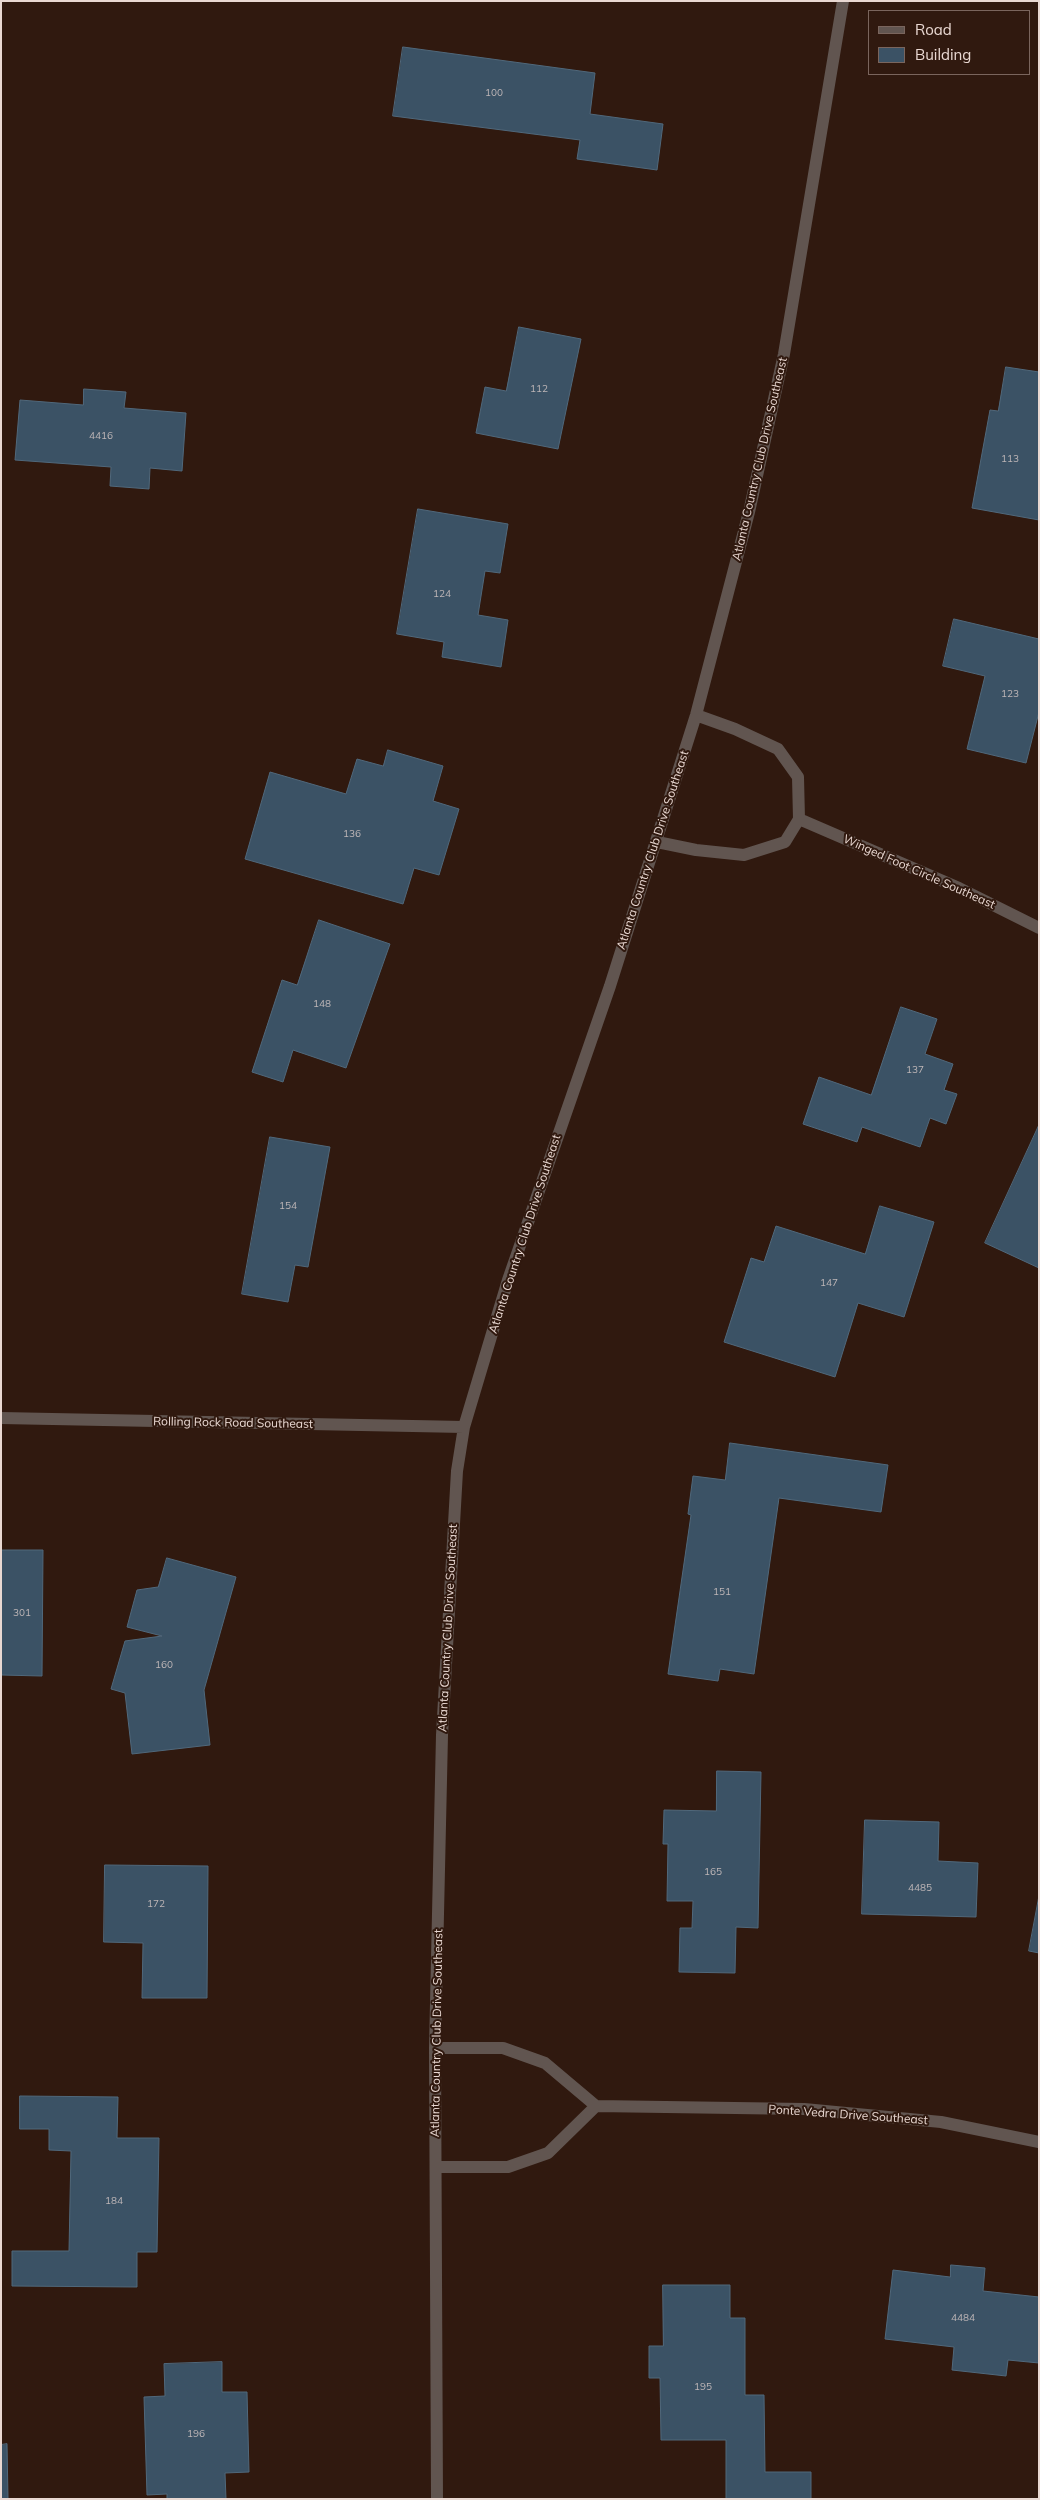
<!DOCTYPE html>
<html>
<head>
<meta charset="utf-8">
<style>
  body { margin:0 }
  #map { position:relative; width:1040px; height:2500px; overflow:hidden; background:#30190f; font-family:Mulish,sans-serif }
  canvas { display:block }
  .frame { position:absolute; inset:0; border:2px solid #e9d8d2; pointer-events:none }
  .legend { position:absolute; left:868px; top:10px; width:162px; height:65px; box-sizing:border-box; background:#30190f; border:1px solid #7a655d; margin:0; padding:6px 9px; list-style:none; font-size:15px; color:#e9d8d2 }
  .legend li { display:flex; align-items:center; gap:10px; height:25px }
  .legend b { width:25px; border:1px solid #7a655d }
</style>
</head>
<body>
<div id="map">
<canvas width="1040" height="2500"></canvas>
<div class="frame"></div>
<ul class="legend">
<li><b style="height:6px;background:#615550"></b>Road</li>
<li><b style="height:14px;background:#3b5265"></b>Building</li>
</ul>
</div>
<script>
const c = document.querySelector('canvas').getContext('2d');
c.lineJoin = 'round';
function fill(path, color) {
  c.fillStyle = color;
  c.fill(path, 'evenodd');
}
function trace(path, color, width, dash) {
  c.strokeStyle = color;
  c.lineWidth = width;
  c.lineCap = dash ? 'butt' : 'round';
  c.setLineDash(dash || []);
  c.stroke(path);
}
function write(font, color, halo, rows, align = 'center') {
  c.font = font + ' Mulish,sans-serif';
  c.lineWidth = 4;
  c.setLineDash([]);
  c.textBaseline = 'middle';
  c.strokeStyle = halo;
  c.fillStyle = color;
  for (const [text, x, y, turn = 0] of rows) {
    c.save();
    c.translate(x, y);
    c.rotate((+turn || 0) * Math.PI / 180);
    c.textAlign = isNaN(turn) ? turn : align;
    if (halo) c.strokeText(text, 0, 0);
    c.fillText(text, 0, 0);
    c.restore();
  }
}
const building = new Path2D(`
  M403 47 595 73 590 114 663 124 657 170 577 159 580 140 393 116Z
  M519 327 581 339 558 449 476 433 485 387 506 391Z
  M1006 367 1039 372V520L972 508 990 410 998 411Z
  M84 389 126 392 124 408 186 413 182 471 150 468 149 489 110 486 111 467 15 460 20 400 83 405Z
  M418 509 508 524 500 573 485 571 478 615 508 620 501 667 442 657 444 642 397 634Z
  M954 619 1039 639V712L1026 763 967 749 985 676 943 666Z
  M388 750 443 766 433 801 459 809 439 875 414 868 403 904 245 859 270 772 346 794 357 759 383 766Z
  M319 920 390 944 346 1068 293 1050 283 1082 252 1072 282 980 297 985Z
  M901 1007 937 1019 925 1054 953 1064 944 1090 957 1094 946 1124 930 1118 920 1147 862 1127 857 1142 803 1124 819 1077 871 1095Z
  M1039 1125V1268L985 1243Z
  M270 1137 330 1147 308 1267 295 1265 288 1302 242 1294Z
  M880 1206 934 1222 904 1317 858 1303 835 1377 724 1342 751 1258 764 1262 776 1226 865 1254Z
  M730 1443 888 1465 881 1512 779 1498 754 1674 720 1669 718 1681 668 1674 691 1515 688 1514 693 1476 725 1480Z
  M1 1550H43L42 1676 1 1675Z
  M167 1558 236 1577 204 1690 210 1745 132 1754 125 1693 111 1689 125 1641 162 1636 127 1627 137 1590 158 1587Z
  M717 1771 761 1772 758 1928 736 1927 735 1973 679 1972 680 1928H692L693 1901H667L668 1844H663L664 1810 716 1811Z
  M865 1820 939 1822 938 1861 978 1863 976 1917 862 1914Z
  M105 1865 208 1866 207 1998H142L143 1943 104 1942Z
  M1039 1896V1953L1029 1951Z
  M20 2096 118 2097 117 2138H159L157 2252H137V2287L12 2286V2251H69L71 2151 49 2150V2129H20Z
  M951 2265 985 2268 983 2291 1039 2297V2363L1008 2360 1006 2376 952 2370 954 2347 885 2339 893 2270 950 2277Z
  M663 2285H730V2318H745V2395H764L765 2472H811V2499H726V2440H661L660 2378H649V2346H663Z
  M222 2362V2392H247L249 2472 225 2473 226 2499H167V2494L147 2495 144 2397 165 2396 164 2364Z
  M7 2444 8 2499H1V2445Z`);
fill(building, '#3b5265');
trace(building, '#50687b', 1);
trace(new Path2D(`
  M799 819 959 888 1039 928
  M657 842 696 850 744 855 785 842 799 819 798 777 778 749 735 729 696 715
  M1 1418 464 1427
  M435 2048H503L545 2063 596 2106 804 2109 941 2122 1039 2142
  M436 2167H508L548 2153 596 2106
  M437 2499 435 2048 442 1735 457 1471 464 1427 508 1280 610 986 696 715 749 512 784 354 843 1`), '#615550', 12);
write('10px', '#beb6b7', null, [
  ["100",494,93],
  ["112",539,389],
  ["4416",101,436],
  ["113",1010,459],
  ["124",442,594],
  ["123",1010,694],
  ["136",352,834],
  ["148",322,1004],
  ["137",915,1070],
  ["154",288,1206],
  ["147",829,1283],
  ["151",722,1592],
  ["301",22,1613],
  ["160",164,1665],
  ["165",713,1872],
  ["4485",920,1888],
  ["172",156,1904],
  ["184",114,2201],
  ["4484",963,2318],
  ["195",703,2387],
  ["196",196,2434]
]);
write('12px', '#e9d8d2', '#30190f', [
  ["Atlanta Country Club Drive Southeast",760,459,-77],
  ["Atlanta Country Club Drive Southeast",653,850,-72],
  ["Winged Foot Circle Southeast",919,872,24],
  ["Atlanta Country Club Drive Southeast",525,1234,-72],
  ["Rolling Rock Road Southeast",233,1423,1],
  ["Atlanta Country Club Drive Southeast",448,1628,-87],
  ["Atlanta Country Club Drive Southeast",437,2033,-89],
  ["Ponte Vedra Drive Southeast",848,2115,4]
]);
</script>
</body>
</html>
